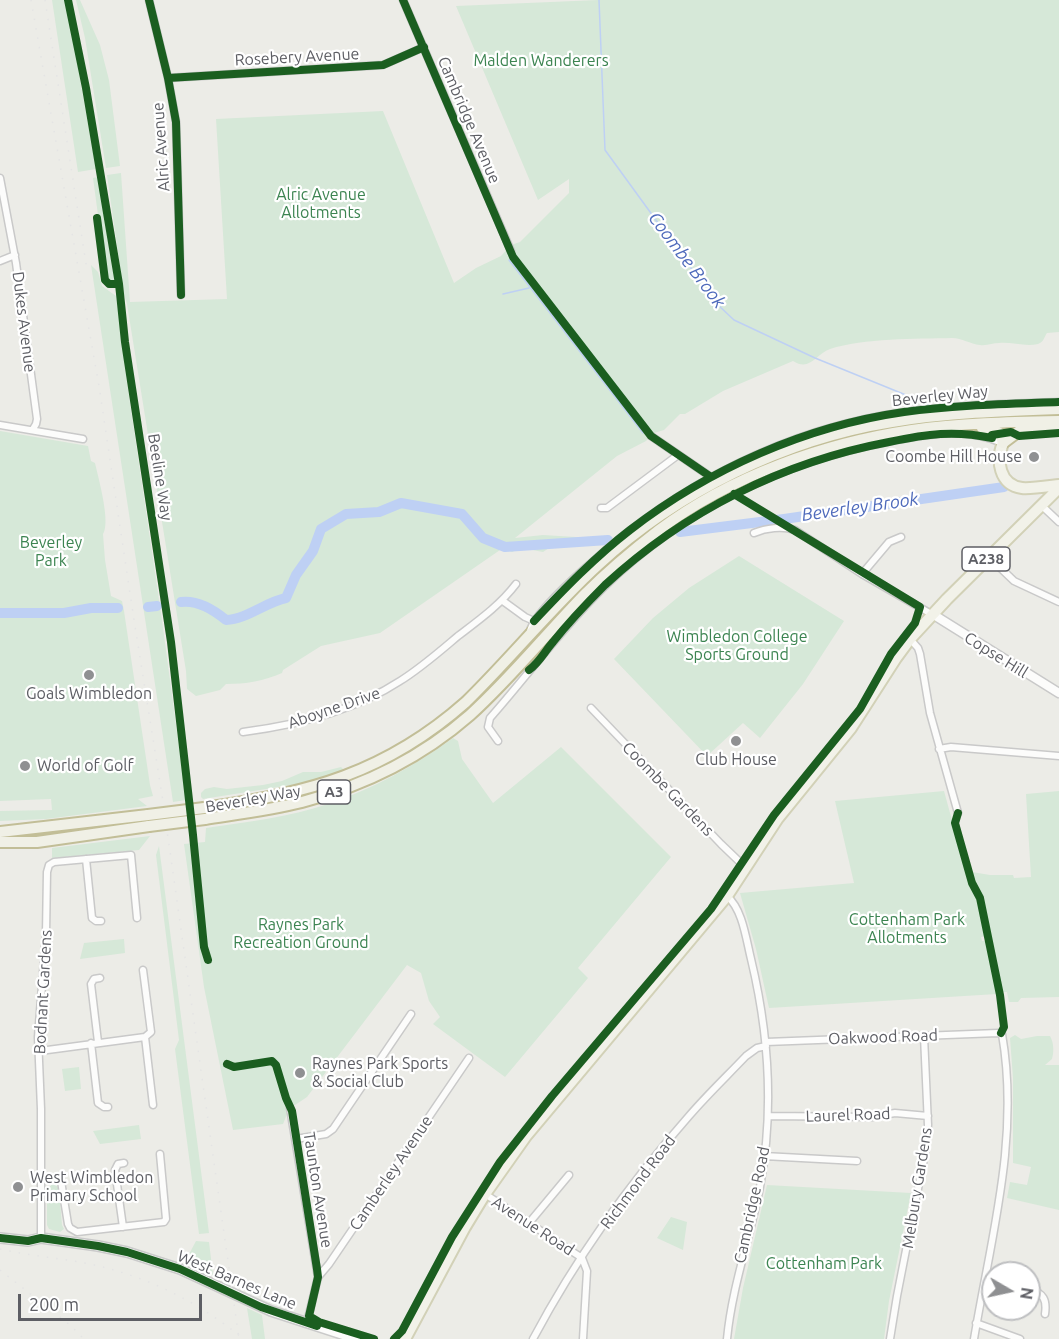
<!DOCTYPE html>
<html>
<head>
<meta charset="utf-8">
<style>
  body { margin:0 }
  #map { position:relative; width:1059px; height:1339px; overflow:hidden; background:#ecece7; font-family:Ubuntu,sans-serif }
  canvas { display:block }
  .north { position:absolute; left:981px; top:1261px; width:60px; height:60px; box-sizing:border-box; background:#fff; border:2px solid #bebfc1; border-radius:50%; rotate:99deg; font-size:16px; font-weight:700; line-height:24px; text-align:center; color:#5d5e64 }
  .north::after { content:''; display:block; margin:auto; width:21px; height:27px; background:#8f9092; clip-path:polygon(50% 0,100% 100%,50% 72%,0 100%) }
  .scale { position:absolute; left:18px; top:1294px; width:184px; height:27px; box-sizing:border-box; border:3px solid #5d5e64; border-top:0; padding-left:8px; font-size:18px; line-height:21px; white-space:nowrap; color:#5d5e64; -webkit-text-stroke:4px #fff; paint-order:stroke }
</style>
</head>
<body>
<div id="map">
<canvas width="1059" height="1339"></canvas>
<div class="north">N</div>
<div class="scale">200 m</div>
</div>
<script>
const c = document.querySelector('canvas').getContext('2d');
c.lineJoin = 'round';
function fill(path, color) {
  c.fillStyle = color;
  c.fill(path, 'evenodd');
}
function trace(path, color, width, dash) {
  c.strokeStyle = color;
  c.lineWidth = width;
  c.lineCap = dash ? 'butt' : 'round';
  c.setLineDash(dash || []);
  c.stroke(path);
}
function write(font, color, halo, rows, align = 'center') {
  c.font = font + ' Ubuntu,sans-serif';
  c.lineWidth = 4.5;
  c.setLineDash([]);
  c.textBaseline = 'middle';
  c.strokeStyle = halo;
  c.fillStyle = color;
  for (const [text, x, y, turn = 0] of rows) {
    c.save();
    c.translate(x, y);
    c.rotate((+turn || 0) * Math.PI / 180);
    c.textAlign = isNaN(turn) ? turn : align;
    if (halo) c.strokeText(text, 0, 0);
    c.fillText(text, 0, 0);
    c.restore();
  }
}
fill(new Path2D(`
  M52 0H66L96 169 78 172Z
  M76 0H80L100 45 109 80 120 166 106 168 85 38Z
  M598 0H1059V332L1047 333C1044 337 1044 342 1038 344 1026 347 1012 342 999 343 993 343 987 346 980 345 970 344 962 338 952 338 916 339 864 338 830 349 816 354 810 372 793 361L723 391 685 414H680L664 430 654 433 646 441 617 456 515 538 543 535 609 539 605 542 552 546 543 552 522 548 512 552 505 549 500 550 380 633 321 646 283 670 282 673C264 681 246 684 226 684L220 690 196 696 187 689 186 671 127 304 124 295 107 175 121 173 130 302 227 299 216 119 383 111 454 283 476 268 501 256 511 245 520 242 569 193V179L538 200 456 6Z
  M98 177 112 267 115 281 108 280 105 267 93 178Z
  M91 265 98 272 102 286 116 296C118 318 127 340 124 362L162 620 186 800 173 802Z
  M0 431 88 446 91 461 95 463C98 477 111 522 103 534L105 560 111 596 122 601 124 611 150 785 153 796 138 799 147 806 46 819 0 821V811L52 810 51 799 0 801Z
  M739 556 844 621 803 684 760 738 743 723 707 756 614 659 653 618 689 588Z
  M453 738 458 741 462 759 493 803 561 747 671 857 578 968 588 978 505 1077 433 1024 440 1017 429 1001 421 973 407 965 307 1097 289 1109 283 1124 233 1130 204 987 184 844 205 842 206 828C247 822 289 817 328 804 373 789 414 766 453 738Z
  M341 767 343 769 341 771 304 783 203 799 201 797V793L205 789 214 787 227 789 263 785 282 781 303 772H321Z
  M944 791 970 886 978 902 986 936 981 937 982 941H987L997 994 769 1008 756 949 740 893 854 883 835 801Z
  M1059 791V997L1021 998 1018 1002H1009L1007 992H1001L981 896 971 874 972 872 990 875H1013L1014 878 1031 877 1026 794Z
  M150 836 139 850 52 858V848Z
  M159 846 209 1233 199 1234 175 1049 179 1040 156 855Z
  M124 939 125 953 80 959 84 943Z
  M1015 1035 1021 1039 1037 1036H1050C1054 1043 1054 1052 1052 1059L1045 1065H1059V1210L1007 1198 1010 1182 1027 1185 1031 1167 1013 1163V1078L1010 1038Z
  M79 1067 81 1089 65 1091 62 1069Z
  M139 1125 141 1139 100 1144 93 1131Z
  M52 1184 56 1185 59 1189 62 1225 64 1229 60 1232 49 1229 47 1225V1190Z
  M767 1185 911 1193 889 1301 884 1339H734L743 1288Z
  M671 1217 687 1222 683 1250 657 1238Z
  M196 1241 209 1242 213 1275 189 1264 187 1258Z
  M247 1308 262 1315 265 1339H252Z`), '#d6e8d8');
trace(new Path2D(`
  M599 0 605 150 717 304 734 320 815 358 928 404
  M509 260 643 433
  M503 294 529 288`), '#bed0f4', 1.5);
trace(new Path2D(`
  M680 532 784 519 1004 487
  M181 602C197 600 214 610 226 620 247 619 266 602 286 598L296 575 313 551 321 529 346 514 379 512 401 503 462 514 483 538 505 547 608 540
  M148 607 157 606
  M0 613H64L91 608H118`), '#bed0f4', 10);
const minor = new Path2D(`
  M149 0 168 78 176 122 181 295
  M403 0 511 251
  M168 78 383 65 424 47
  M0 178 16 263 37 419 36 424 33 429
  M0 261 15 255
  M0 425 83 439
  M651 436 711 477
  M1041 505 1059 522
  M601 508H607L678 455
  M754 533C766 528 782 526 795 530L862 574 933 615
  M989 557 1014 581 1059 602
  M862 574 889 542 901 537
  M503 601 525 617 534 621
  M530 631C534 614 575 577 590 564 677 485 788 428 905 412 956 405 1008 404 1059 402
  M910 639 918 648 920 654 930 713 958 813
  M591 708 721 844 746 868
  M243 732C297 725 354 711 400 681 421 668 439 652 458 636 479 620 500 605 516 584
  M498 741 488 727 490 718C528 675 561 629 603 588 678 514 778 463 882 443 922 435 963 426 1002 443
  M939 749 951 747 1059 756
  M86 859 92 918 96 921H101
  M727 896C743 910 746 939 751 959 769 1034 774 1111 760 1187 750 1238 732 1287 727 1339
  M143 970 151 1032 145 1037 153 1105
  M98 1042 91 984 94 979 100 978
  M766 1042 998 1033 1002 1034C1020 1138 991 1237 974 1339
  M91 1043 98 1103 104 1107H108
  M40 1051 145 1037
  M290 1108 318 1277
  M768 1116 872 1117 895 1113 928 1116
  M296 1139 326 1134 333 1129 411 1014
  M764 1156 857 1161
  M40 1179H56L61 1181 68 1224 70 1228 77 1232 164 1222 166 1219 160 1154
  M485 1194 582 1258 587 1271 583 1339
  M529 1223 569 1175
  M123 1227 115 1170 118 1164 124 1163
  M41 1238V1109L38 1037 46 934 47 872 49 865 54 862 131 855 137 918
  M1029 1289C1044 1293 1047 1300 1045 1314
  M307 1323 318 1277 329 1264 469 1058
  M976 1323 1020 1339
  M533 1339C575 1260 630 1183 689 1116 707 1095 727 1076 746 1056L757 1048 766 1046
  M890 1339 897 1296 926 1148 928 1125 924 1036`);
const tertiary = new Path2D(`
  M934 615 1059 693`);
const secondary = new Path2D(`
  M0 1238 28 1241 41 1238 98 1246 127 1252 180 1269 271 1311 357 1339`);
const primary = new Path2D(`
  M1003 443C996 460 999 485 1022 488 1030 489 1050 486 1059 485
  M405 1339 465 1227 485 1194 526 1136 727 896 778 818 851 728 896 658 910 639 947 599 1059 488`);
const trunk = new Path2D(`
  M982 428 1000 433 1003 443 1019 431 1059 427
  M204 808C307 794 386 773 466 702 511 658 551 608 598 565 677 492 785 439 892 422 947 413 1003 411 1059 409
  M205 819C237 814 270 810 302 802 363 786 422 757 470 715 511 678 546 634 585 594 608 571 633 550 659 530 731 476 824 443 912 430 960 423 1010 422 1059 421
  M0 832 148 815
  M0 842H37L149 826`);
trace(minor, '#c9c9c9', 9);
trace(tertiary, '#c9c9c9', 11);
trace(secondary, '#cacaca', 12);
trace(primary, '#d2d1b7', 14);
trace(trunk, '#c2be97', 14);
trace(minor, '#fcfcfb', 6);
trace(tertiary, '#fcfcfb', 8);
trace(secondary, '#fcfcfb', 9);
trace(primary, '#f2f2e9', 10);
trace(trunk, '#f0f0e6', 10);
trace(new Path2D(`
  M31 0 99 386 134 620 162 795 239 1339
  M45 0 87 270
  M0 1249C30 1256 60 1258 90 1264 146 1276 197 1301 241 1337
  M0 1270 70 1325 84 1339`), '#e4e4e4', 1.5, [1.5, 8]);
const trunkBridge = new Path2D(`
  M148 815 204 808
  M149 826 205 819`);
trace(trunkBridge, '#c2be97', 14, []);
trace(trunkBridge, '#f0f0e6', 10);
trace(new Path2D(`
  M68 0 86 88 119 284 125 342 171 642 193 835 204 947 208 960
  M149 0 168 78 176 122 181 295
  M403 0 513 257 651 436 711 477
  M168 78 383 65 424 47
  M97 218 105 280 109 284H119
  M534 621C564 589 595 557 630 530 709 469 806 426 904 412 955 405 1007 404 1059 402
  M529 670C539 663 545 651 553 642 569 622 587 603 605 585 685 511 783 462 889 442 927 434 954 430 992 438V435L1011 432 1019 436 1059 433
  M958 813 955 823 972 883 980 898 1000 995 1004 1027 1001 1033
  M227 1064 234 1067 272 1061 276 1065 286 1098 292 1111 317 1269 318 1277 309 1316 319 1322 374 1339
  M0 1238 28 1241 41 1238 98 1246 127 1252 180 1269 261 1307 317 1326
  M394 1339 402 1331 452 1237 500 1162 552 1096 711 909 774 815 860 709 891 654 915 623 920 607 734 494`), '#1b5e20', 8);
for (const [x, y, r, color] of [
  [1034,457,6,"#8f9092"],
  [89,675,6,"#8f9092"],
  [736,741,6,"#8f9092"],
  [25,766,6,"#8f9092"],
  [300,1073,6,"#8f9092"],
  [18,1187,6,"#8f9092"]
]) {
  const dot = new Path2D();
  dot.arc(x, y, r, 0, 2 * Math.PI);
  c.fillStyle = color;
  c.fill(dot);
  trace(dot, '#fff', 2);
}
for (const [x, y, w] of [
  [986,559,48],
  [334,792,33]
]) {
  const box = new Path2D();
  box.roundRect(x - w / 2, y - 12, w, 24, 4.5);
  c.fillStyle = '#fff';
  c.fill(box);
  trace(box, '#5d5e64', 1.5);
}
write('bold 15px', '#5d5e64', null, [
  ["A238",986,559],
  ["A3",334,792]
]);
write('16px', '#5d5e64', '#fff', [
  ["Rosebery Avenue",297,57,-3],
  ["Cambridge Avenue",469,120,67],
  ["Alric Avenue",161,147,-94],
  ["Dukes Avenue",24,322,83],
  ["Beverley Way",940,396,-6],
  ["Beeline Way",160,477,81],
  ["Copse Hill",996,655,32],
  ["Aboyne Drive",334,708,-19],
  ["Coombe Gardens",668,789,46],
  ["Beverley Way",253,799,-10],
  ["Bodnant Gardens",43,992,-87],
  ["Oakwood Road",883,1037,-2],
  ["Laurel Road",848,1115,-2],
  ["Camberley Avenue",391,1173,-56],
  ["Richmond Road",638,1182,-53],
  ["Melbury Gardens",917,1188,-81],
  ["Taunton Avenue",318,1190,81],
  ["Cambridge Road",752,1205,-78],
  ["Avenue Road",533,1226,33],
  ["West Barnes Lane",237,1280,23]
]);
write('16px', '#3c8451', '#fff', [
  ["Malden Wanderers",541,61],
  ["Alric Avenue",321,195],
  ["Allotments",321,213],
  ["Beverley",51,543],
  ["Park",51,561],
  ["Wimbledon College",737,637],
  ["Sports Ground",737,655],
  ["Cottenham Park",907,920],
  ["Allotments",907,938],
  ["Raynes Park",301,925],
  ["Recreation Ground",301,943],
  ["Cottenham Park",824,1264]
]);
write('16px', '#5d5e64', '#fff', [
  ["Coombe Hill House",1022,457,"right"],
  ["Goals Wimbledon",89,694,"center"],
  ["Club House",736,760,"center"],
  ["World of Golf",37,766],
  ["Raynes Park Sports",312,1064],
  ["& Social Club",312,1082],
  ["West Wimbledon",30,1178],
  ["Primary School",30,1196]
], 'left');
write('italic 18px', '#4e6abb', '#fff', [
  ["Coombe Brook",687,260,53],
  ["Beverley Brook",860,507,-8]
]);
</script>
</body>
</html>
